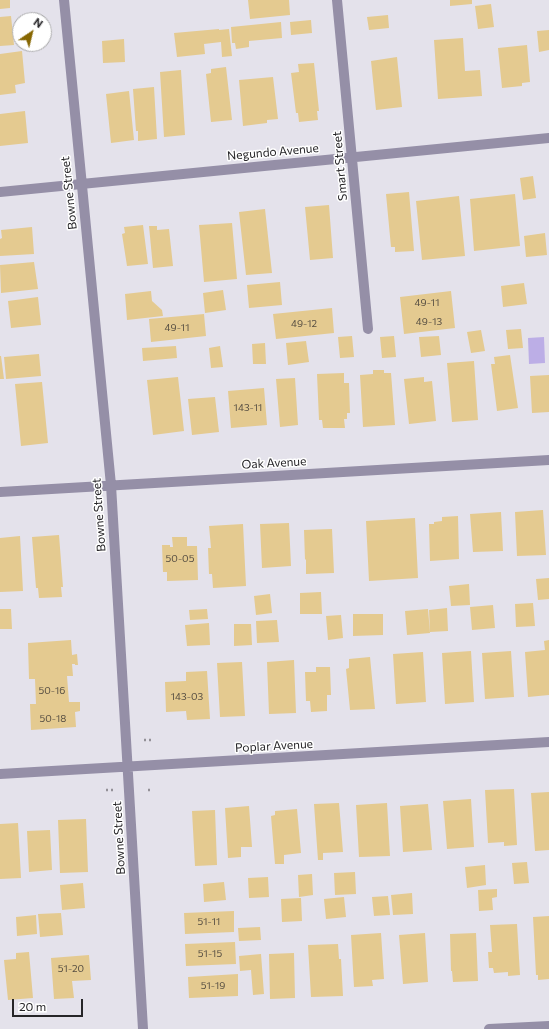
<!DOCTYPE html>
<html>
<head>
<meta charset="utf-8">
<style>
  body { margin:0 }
  #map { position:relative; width:549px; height:1029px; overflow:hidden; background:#e4e2eb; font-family:Commissioner,sans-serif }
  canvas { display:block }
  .north { position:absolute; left:12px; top:12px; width:40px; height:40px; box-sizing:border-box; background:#fff; border:1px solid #a8a8a9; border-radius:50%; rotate:35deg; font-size:11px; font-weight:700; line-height:16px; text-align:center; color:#262528 }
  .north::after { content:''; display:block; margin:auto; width:14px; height:18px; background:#876702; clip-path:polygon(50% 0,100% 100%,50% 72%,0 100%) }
  .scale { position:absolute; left:12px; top:999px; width:71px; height:18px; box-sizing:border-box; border:2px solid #262528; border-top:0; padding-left:5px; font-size:12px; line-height:14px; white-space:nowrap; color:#262528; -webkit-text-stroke:3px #fff; paint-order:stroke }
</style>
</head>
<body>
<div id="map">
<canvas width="549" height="1029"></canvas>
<div class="north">N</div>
<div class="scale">20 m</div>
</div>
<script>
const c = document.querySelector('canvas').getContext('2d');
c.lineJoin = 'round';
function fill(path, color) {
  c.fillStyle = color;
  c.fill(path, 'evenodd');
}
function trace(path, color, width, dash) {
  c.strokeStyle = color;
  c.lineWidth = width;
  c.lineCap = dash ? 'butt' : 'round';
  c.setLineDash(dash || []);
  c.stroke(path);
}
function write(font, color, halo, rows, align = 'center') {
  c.font = font + ' Commissioner,sans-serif';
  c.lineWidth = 3;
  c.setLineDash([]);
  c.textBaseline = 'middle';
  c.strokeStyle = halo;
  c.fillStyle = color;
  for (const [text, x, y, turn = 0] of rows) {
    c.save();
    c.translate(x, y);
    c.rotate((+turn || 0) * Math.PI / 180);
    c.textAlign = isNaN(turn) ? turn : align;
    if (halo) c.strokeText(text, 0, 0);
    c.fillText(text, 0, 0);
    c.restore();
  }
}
fill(new Path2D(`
  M544 337 545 363 529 364 528 338Z`), '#bcaee6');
fill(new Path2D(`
  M0 0H10V8L0 9Z
  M248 0H289L290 15 250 19Z
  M450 0H472V4L450 6Z
  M491 4 494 27 478 29 475 6Z
  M388 15 389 28 369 30 367 17Z
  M11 16 14 45 0 46V17Z
  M311 20 312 33 291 35 290 22Z
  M281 22 282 38 249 41V47L236 49 235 43H232L231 27Z
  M219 29V30L229 29 232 56 222 57 221 42 204 44 205 54 177 57 174 33Z
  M549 30V50L539 52 537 31Z
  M463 38 465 71 480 70 482 96 438 99 434 40Z
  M124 39 125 62 103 63 102 41Z
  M527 45 530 82 522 83V86L502 88 498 48Z
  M22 51 25 83 15 85 16 93 0 95V54Z
  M397 57 402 107 376 110 371 61Z
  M314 63 319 111H317L318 120 299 122 298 113H296L291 73 299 72 298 64Z
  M226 67 232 120 211 122 206 74 211 73V69Z
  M181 70 185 135 164 137 160 72Z
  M273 77 278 119 267 120V123L243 126 239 80Z
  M154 87 157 139 138 141V131H136L133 89Z
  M129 91 134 140 111 143 106 94Z
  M25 111 28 143 0 146V114Z
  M533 176 536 198 523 200 520 178Z
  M409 192 414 251 395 252V247H391L386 194Z
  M515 194 520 246 474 251 470 199Z
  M459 196 465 256 422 260 416 201Z
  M329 205 333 258 310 260 305 207Z
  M265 209 272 273 246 275 239 212Z
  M232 223 237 279 204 282 199 225Z
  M143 225 148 264 127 266 122 234 125 233 124 227Z
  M149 226H157V230L169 229 173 266 153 268Z
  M32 227 34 254 0 256V239L2 238 1 230Z
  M545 233 547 255 526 257 524 236Z
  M34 262 38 289 1 293 0 265Z
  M280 282 282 305 249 308 247 285Z
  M524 283 527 304 503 307 501 286Z
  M223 290 226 310 205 313 203 293Z
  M151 291 152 301 162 310 163 316 127 320 125 294Z
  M451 291 455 328 404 334 400 297Z
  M38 297 41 325 11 328 8 301Z
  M332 308 334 333 276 339 273 314Z
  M204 314 206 336 151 342 149 319Z
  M521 329 523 348 508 349 506 330Z
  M481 330 485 351 471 353 467 332Z
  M352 336 354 357 340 358 338 337Z
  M394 336 396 357 382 358 380 337Z
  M439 336 441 355 421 357 419 337Z
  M306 341 309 362 288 365 286 343Z
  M265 343 266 364H253L252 344Z
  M176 346 177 358 143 361 142 348Z
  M220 346 223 367 211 368 209 348Z
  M39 354 41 376 6 379 4 357Z
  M510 355 518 408 497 411 491 364H495L494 357Z
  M0 356H1L4 379H0Z
  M474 361 478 420 452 422 447 363Z
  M373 370H384V373H391L395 425 363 427 360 375 373 374Z
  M344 373V383H349L350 413H347V419H344L345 428H323L322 420H319L317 374Z
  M549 375V412L532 413 530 376Z
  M178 377 184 431 153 435 147 380Z
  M424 377V382L432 381 436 421 409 424 404 379Z
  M295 378 298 425 280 427 276 379Z
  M42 382 48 443 21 446 15 384Z
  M264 388 267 425 231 428 228 391Z
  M215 397 219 432 192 435 188 399Z
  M543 510 546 555 517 556 515 512Z
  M501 512 503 551 473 552 470 514Z
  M458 516 459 559 430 561 429 524H434V522L442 521V517Z
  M415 518 418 578 369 581 366 521Z
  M289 523 291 566 262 568 260 524Z
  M243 524 246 586 213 588 212 574H209L208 548H211L209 526Z
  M332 529 334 573 306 574V559L305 560 304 530Z
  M59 535 63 587H61L62 597 39 598 38 588H36L32 537Z
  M20 536 23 591 0 592V538Z
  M172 537H187V546H197L198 580 167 581V572H163L162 545H170V547H173Z
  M549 578V599L538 600 536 579Z
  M469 584 470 605 451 606 449 586Z
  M321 592 322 614H300V593Z
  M270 594 272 613 256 615 254 596Z
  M533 603 535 626 516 627 515 604Z
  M493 605 495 628 472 630 470 607Z
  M447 608 448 631 430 632 429 610Z
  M0 609H11L12 629H0Z
  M207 609 208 619 190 620 189 610Z
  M428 609 430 633 407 635 405 611Z
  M353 614H383V635L353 636Z
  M341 615 343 638 328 640 326 616Z
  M277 620 279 642 257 643 256 621Z
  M209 623 210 645 187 646 185 625Z
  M234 624H251L252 645 234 646Z
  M71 640 72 655 77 654 78 665H75V664H72L73 676H67L69 702H80V711L75 712 76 727 31 730 30 704H36L35 679H29L28 643Z
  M549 640V695L528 697 525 652 545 650 544 641Z
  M471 651 474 702 445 704 442 653Z
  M511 651 514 697 485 699 482 653Z
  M423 652 426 702 396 704 393 654Z
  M370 657 375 709 350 710 346 669 349 668V659Z
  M294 660 296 713 269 714 267 662Z
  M242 662 245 716 220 717 217 663Z
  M316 667H330L331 695H327V711L311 712 310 701H306L305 672H316Z
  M207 671 210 719 187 720 186 711 166 712 165 682 186 681V672Z
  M514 789 517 845 504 846V842L488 843 485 790Z
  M549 792V850L535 851 531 793Z
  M471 799 474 847 447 849 443 801Z
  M339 803 343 852 323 853V860H318L314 804Z
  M387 803 390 856 359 857 356 805Z
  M428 804 432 850 403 852 400 806Z
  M249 806 252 847H241V857L228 858 225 808Z
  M297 809 301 853 284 855V864H275L271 816 275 815V811Z
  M215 810 217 865 195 866 192 811Z
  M86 819 88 872 60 873 58 820Z
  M18 823 21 878 0 879V824Z
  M50 830 52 870 29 872 27 831Z
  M527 862 529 883 514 884 512 863Z
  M485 865 486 885 467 888 465 867Z
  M355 872 356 894 335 895 334 873Z
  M312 874 313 895 299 897 298 875Z
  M268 877 269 897 249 898 248 878Z
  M224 882 226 900 204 902 203 884Z
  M83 883 85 908 62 910 60 885Z
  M497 889V897L492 898 493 910 479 911 478 890Z
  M412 893 413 914 393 915 391 895Z
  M388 896 390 915 374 916 372 897Z
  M344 897 346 917 326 919 324 899Z
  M301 898 302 921 282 922 281 899Z
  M234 911V932L185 934 184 913Z
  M61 913 63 935 40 937 38 914Z
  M36 915 37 934 17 936 16 917Z
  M549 916V979L538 980V975H536L533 917Z
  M517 924 520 975 508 976V972L494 973 493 968H489L488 952H492L490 925Z
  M260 927 261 940 239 941 238 928Z
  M381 933 384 979 372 980 373 986 354 987 351 935Z
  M425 933 428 982 403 984 399 935Z
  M476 933 478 981 453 982 452 971H451L450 934Z
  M235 942 236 964 186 966 185 944Z
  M338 944 339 959H341L343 996 311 997 308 945Z
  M29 952 33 998 8 1000 4 960 16 959V953Z
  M294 953 295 998 270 999 269 954Z
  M261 954 264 994 253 995 251 970 240 971 239 956Z
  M89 955 91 980 72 981 74 998 54 999 51 958Z
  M238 974V996L189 998 188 977Z`), '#e4ca90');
trace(new Path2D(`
  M144 740H152
  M106 790H113
  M148 790H153`), '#939197', 2.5, [2, 3]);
trace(new Path2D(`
  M64 0 111 485 143 1029
  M337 0 368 329
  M0 192 549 138
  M0 492 549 460
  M0 774 549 742
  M489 1029 549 1026`), '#958fa7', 10);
write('10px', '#564e42', null, [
  ["49-11",427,303],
  ["49-13",429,322],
  ["49-12",304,324],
  ["49-11",177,328],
  ["143-11",248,408],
  ["50-05",180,559],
  ["50-16",52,691],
  ["143-03",187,697],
  ["50-18",53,719],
  ["51-11",209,922],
  ["51-15",210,954],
  ["51-20",71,969],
  ["51-19",213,986]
]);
write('12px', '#262528', '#fff', [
  ["Negundo Avenue",273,152,-5],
  ["Smart Street",340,166,-95],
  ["Bowne Street",69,193,-96],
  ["Oak Avenue",274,463,-3],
  ["Bowne Street",99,515,-94],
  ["Poplar Avenue",274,746,-3],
  ["Bowne Street",119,838,-93]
]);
</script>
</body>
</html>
